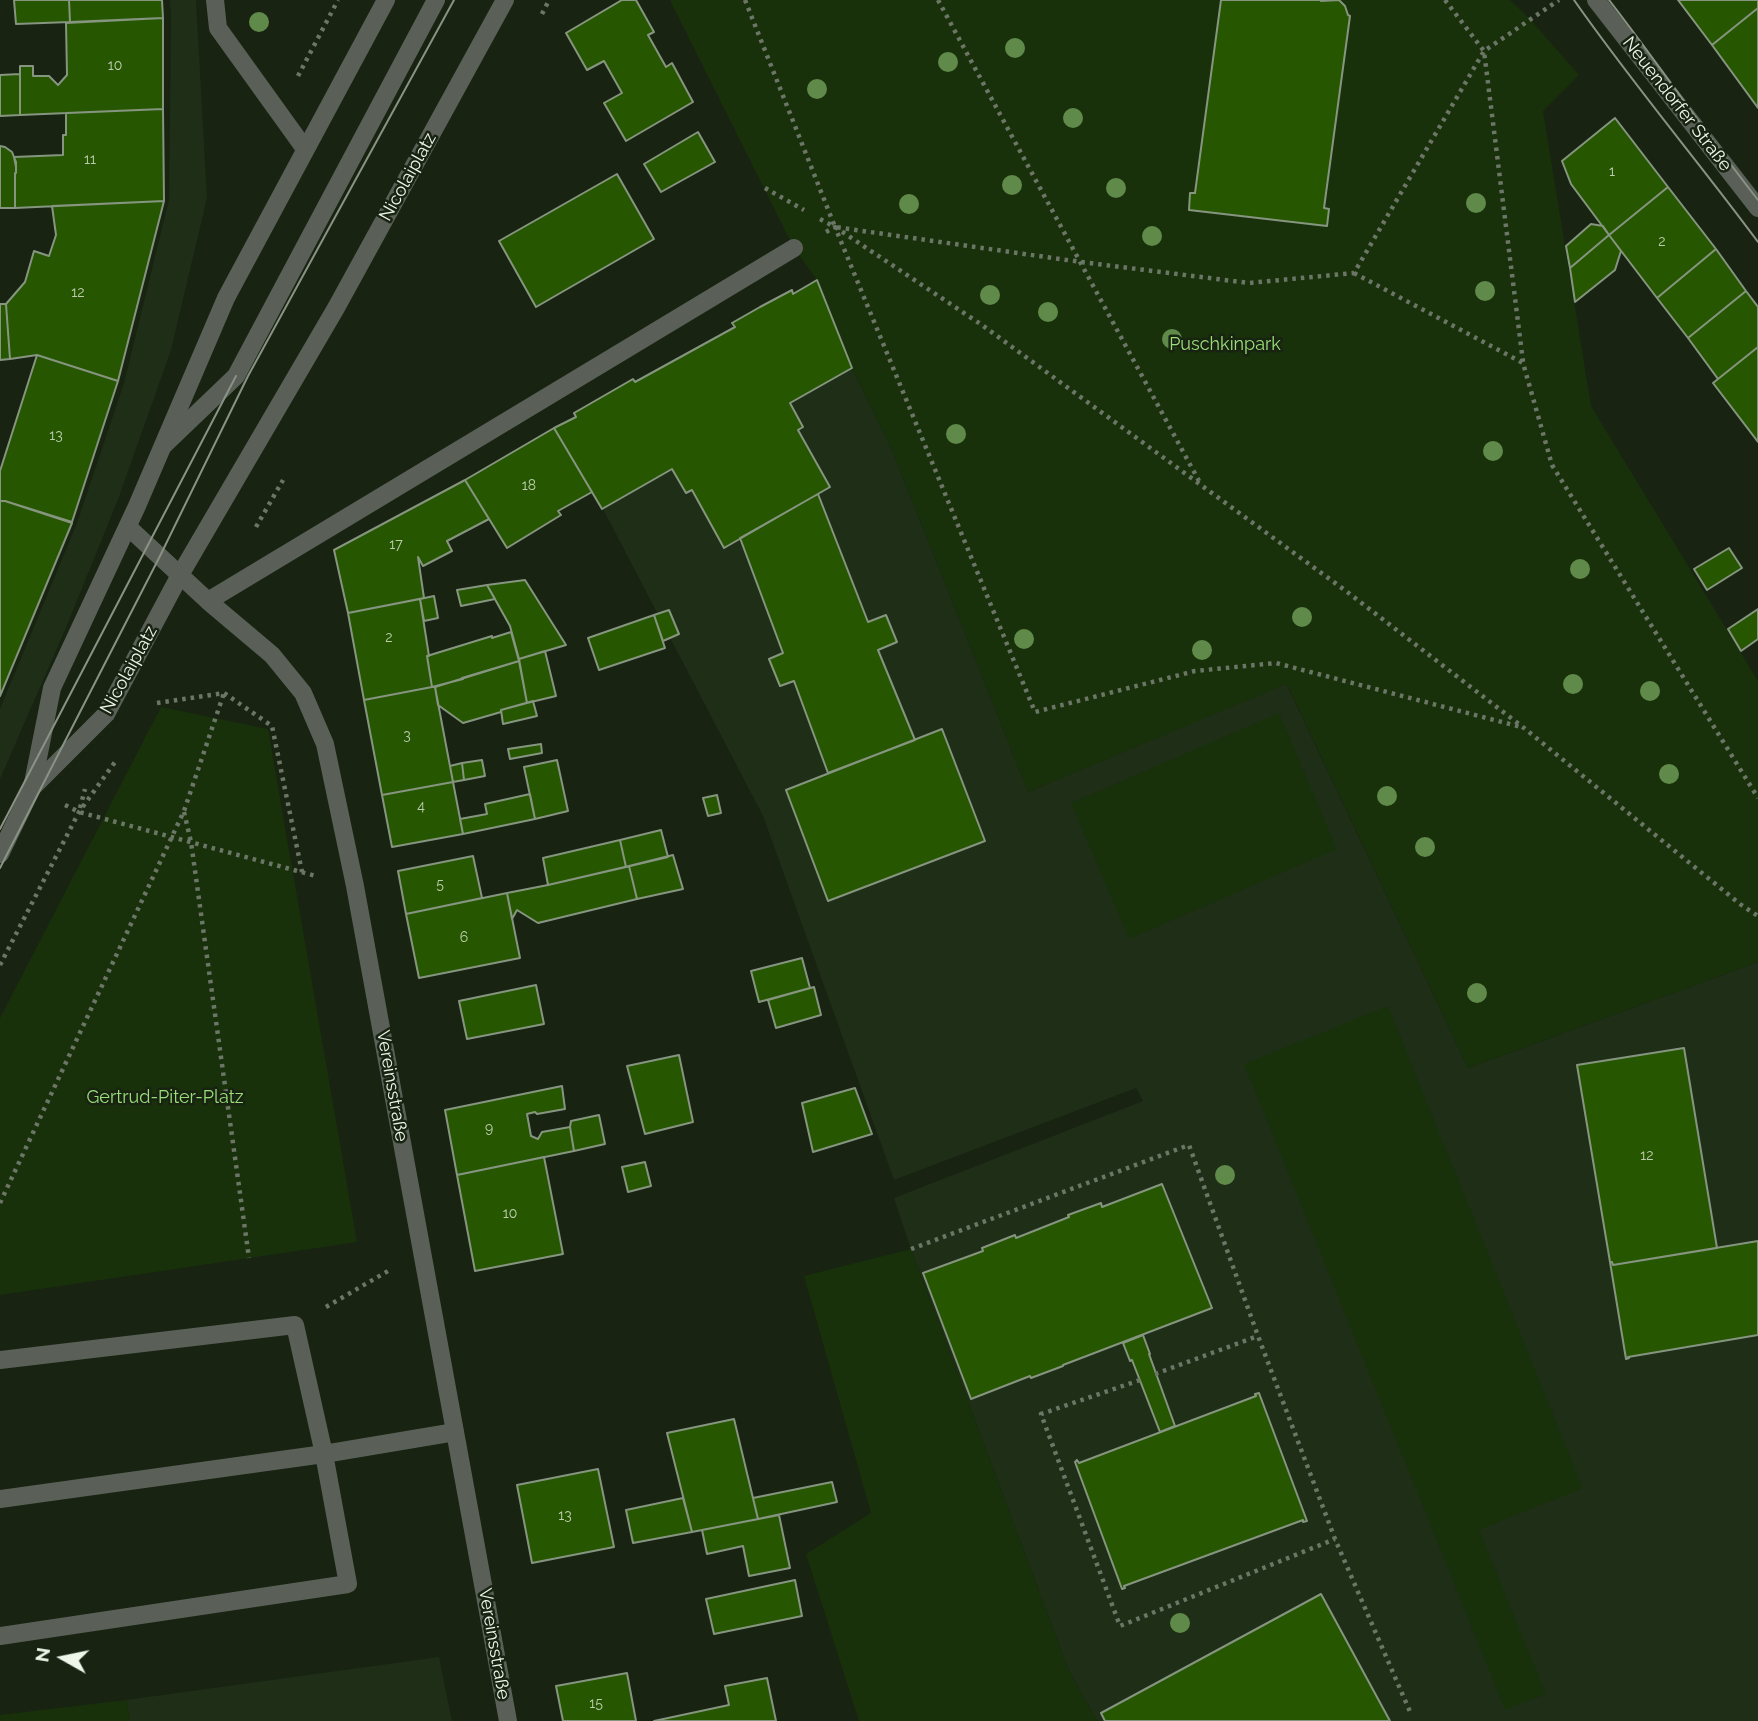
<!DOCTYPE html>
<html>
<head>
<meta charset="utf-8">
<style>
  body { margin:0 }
  #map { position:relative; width:1758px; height:1721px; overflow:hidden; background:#182312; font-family:Raleway,sans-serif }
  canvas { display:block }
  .north { position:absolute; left:28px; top:1623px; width:70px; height:70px; -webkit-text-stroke:5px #182312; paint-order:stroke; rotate:279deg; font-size:19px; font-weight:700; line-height:28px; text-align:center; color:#eef6ea }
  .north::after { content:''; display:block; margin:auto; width:24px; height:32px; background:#eef6ea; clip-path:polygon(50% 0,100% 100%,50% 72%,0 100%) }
</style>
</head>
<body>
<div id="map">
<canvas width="1758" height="1721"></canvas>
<div class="north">N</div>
</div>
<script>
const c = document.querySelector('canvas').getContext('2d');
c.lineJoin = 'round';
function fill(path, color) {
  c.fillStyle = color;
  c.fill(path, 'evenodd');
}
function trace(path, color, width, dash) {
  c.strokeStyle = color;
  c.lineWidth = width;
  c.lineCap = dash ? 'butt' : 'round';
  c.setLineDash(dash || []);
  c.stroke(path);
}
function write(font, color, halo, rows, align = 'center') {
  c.font = font + ' Raleway,sans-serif';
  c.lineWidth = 5;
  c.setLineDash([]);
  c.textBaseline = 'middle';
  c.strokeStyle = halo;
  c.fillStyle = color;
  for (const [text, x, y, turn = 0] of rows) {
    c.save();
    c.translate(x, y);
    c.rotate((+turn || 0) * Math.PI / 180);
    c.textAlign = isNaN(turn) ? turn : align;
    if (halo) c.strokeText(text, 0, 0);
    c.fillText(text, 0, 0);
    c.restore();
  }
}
fill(new Path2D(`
  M170 0H196L207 198 171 350 119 497 65 630 0 779V709L77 523 124 383 169 200 171 16Z
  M817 280 852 368 891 448 1028 792 1286 683 1468 1068 1758 962V1721H1097L1069 1671 911 1249 894 1198 1143 1101 1136 1088 894 1180 763 816 603 509 554 428 576 417 574 413 633 379 636 382 734 327 732 323 792 290 794 293Z
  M439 1657 452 1721H130L126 1700Z`), '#1f2e17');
fill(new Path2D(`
  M670 0H1510L1529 18 1579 75 1543 111 1591 406 1758 681V962L1468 1068 1287 684 1028 792 891 448 852 368 817 280 794 248Z
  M161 707 268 729 357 1242 0 1295V1018Z
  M1279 713 1337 849 1129 939 1071 803Z
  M1388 1006 1583 1488 1479 1530 1546 1694 1505 1710 1244 1064Z
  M911 1249 1069 1671 1097 1721H859L806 1554 871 1513 804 1276Z
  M126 1700 130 1721H0V1715Z`), '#18310b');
const building = new Path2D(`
  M14 0H69L70 22 16 24Z
  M69 0H162L163 18 70 22Z
  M622 0H636L654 32 648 35 666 67 672 63 693 102 626 141 604 103 622 93 604 61 587 70 566 33Z
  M1221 0H1321V1L1339 0 1345 6 1348 15 1350 16 1324 208 1329 209 1327 226 1189 210 1190 193H1195Z
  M1678 0H1758V8L1712 45Z
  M1758 8V108L1712 45Z
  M163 18V109L20 115V66H33V76H49L58 85 67 75 66 23Z
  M20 74V115L0 116V75Z
  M163 109 164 201 15 208V173H16V167L14 157 63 155V135H66V113Z
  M1615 118 1668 187 1609 235 1571 184 1562 161Z
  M698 132 715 162 661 192 644 164Z
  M0 146 5 147 12 152 16 162V173H15V208H0Z
  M617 174 654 239 536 307 499 241Z
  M1668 187 1716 249 1657 298 1609 235Z
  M164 201 118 381 37 355 10 359 6 304 25 282 34 251 49 256 56 235 52 206Z
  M1591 224 1603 226 1609 235 1570 268 1566 246Z
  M1609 235 1621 251 1615 270 1575 302 1570 268Z
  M1716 249 1746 291 1688 338 1657 298Z
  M817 280 852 368 790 403 803 427 798 430 830 487 724 548 692 490 686 493 672 469 602 509 554 428 576 417 574 413 633 379 635 382 735 327 732 323 760 307 792 290 793 294Z
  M1746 291 1758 307V347L1718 379 1688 338Z
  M0 304H6L10 359 0 360Z
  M1758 347V442L1713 383Z
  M37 355 118 381 72 522 5 501H0V471Z
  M554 428 592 492 558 511 561 515 507 548 465 480Z
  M465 480 489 519 447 541 452 551 423 566 418 557 424 598 348 613 334 550Z
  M818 494 868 622 886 615 897 642 878 650 915 740 828 773 794 681 780 686 769 659 783 653 740 538Z
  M0 501H5L72 523 0 696Z
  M1729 548 1742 568 1707 590 1694 569Z
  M525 580 566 645 519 659 510 626 487 585Z
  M487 585 495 599 461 606 457 590Z
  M434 596 438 618 424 621 420 599Z
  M420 599 429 656H427L432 687 364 700 348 613Z
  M1758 609V639L1741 651 1728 629Z
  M669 610 679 634 663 641 654 615Z
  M654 615 665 648 599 670 588 638Z
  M511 632 519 661 462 678 463 679 432 687 427 656 492 636V638Z
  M545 651 556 696 527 703 519 659Z
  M519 661 527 703 501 710V712L463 723 438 705 435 687Z
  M432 687H435L453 782 382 795 364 700Z
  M533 701 537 716 503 724 501 710Z
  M942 729 985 841 828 901 786 790Z
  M541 744 542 753 510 759 508 749Z
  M482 760 485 776 464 780 462 763Z
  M557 760 568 811 535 819 524 767Z
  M462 763 464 780 453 782 450 766Z
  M453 782 463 834 392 847 382 795Z
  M530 794 535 819 463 834 460 819 487 814 485 804Z
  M717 795 721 813 708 816 703 798Z
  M661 830 668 857 626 867 620 840Z
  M620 840 626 867 548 885 543 858Z
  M673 855 683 889 637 899 629 866Z
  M473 856 482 898 406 914 398 871Z
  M629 866 637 899 538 923 517 910 512 919 507 893 548 885Z
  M507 893 520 958 419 978 406 914Z
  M802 958 810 988 759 1002 751 971Z
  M536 985 544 1024 467 1039 459 1001Z
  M814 987 821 1015 776 1028 768 1000Z
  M1684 1048 1717 1248 1613 1265 1612 1262H1610L1577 1065Z
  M679 1055 693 1122 645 1134 627 1066Z
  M562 1086 565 1109 537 1114 535 1112 527 1114 531 1136 538 1139 542 1132 570 1127 574 1151 457 1175 445 1110Z
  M855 1088 872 1134 813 1152 802 1103Z
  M599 1115 605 1144 574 1151 570 1127 571 1121Z
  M544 1157 563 1254 475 1271 457 1175Z
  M645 1162 651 1186 628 1192 622 1167Z
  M1162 1184 1212 1308 1063 1365V1366L1031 1378 1030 1376 971 1399 923 1273 983 1251 982 1248 1015 1235 1016 1238 1069 1217 1068 1215 1101 1203 1102 1207Z
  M1758 1241V1335L1628 1357 1629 1358 1626 1359 1610 1262H1612L1613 1265Z
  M1143 1335 1150 1354H1149L1175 1426 1160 1432 1132 1360 1130 1361 1123 1343Z
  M1259 1393 1307 1521 1303 1522V1520L1124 1586 1125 1588 1122 1589 1075 1462 1077 1460 1079 1463 1256 1396 1255 1394Z
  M734 1419 758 1519 692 1532 667 1433Z
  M598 1469 614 1547 532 1563 517 1485Z
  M832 1482 837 1502 758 1519 753 1498Z
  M683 1498 692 1532 633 1543 626 1510Z
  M779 1515 790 1568 749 1576 743 1546 707 1554 702 1530Z
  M795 1580 802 1616 714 1634 706 1599Z
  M1321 1594 1390 1721H1105L1101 1713Z
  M627 1673 636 1721H563L556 1686Z
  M767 1678 776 1721H654L729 1705 725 1686Z`);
fill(building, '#265600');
trace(building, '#869580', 2);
trace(new Path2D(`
  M745 0 835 227 1081 262 1249 283 1354 273 1484 51 1559 0
  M938 0 1199 481
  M1445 0 1484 51 1523 362
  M542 14 549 0
  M298 76 338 0
  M765 188 804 210
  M820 219 835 227 982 325 1346 591 1524 728 1740 904 1758 916
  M826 232 835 227 1035 712 1195 671 1276 663 1521 727
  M1354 273 1523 363 1552 465 1758 798
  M256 527 283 480
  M157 703 224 693 272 726 302 872
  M65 805 79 812 316 876
  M80 808 85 789
  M184 812 191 842 249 1258
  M0 965 79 812 115 762
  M0 1203 184 811 224 693
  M911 1249 1189 1145 1258 1336 1335 1539 1411 1714
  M326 1307 388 1271
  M1155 1374 1258 1336
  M1140 1380 1041 1414 1120 1626 1335 1539`), '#6c7667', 4.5, [3.5, 5]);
trace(new Path2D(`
  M164 445 236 376 436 0
  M0 1360 295 1325 324 1454 348 1584 0 1636
  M0 1499 324 1454 455 1432`), '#5a6058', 18);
trace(new Path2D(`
  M215 0 218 28 305 149
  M128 527 208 601 272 655 303 693 325 744 355 886 508 1721
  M208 601 794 248`), '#5a6058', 18);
trace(new Path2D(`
  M1596 0 1758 208
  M32 788 106 714 180 575 336 308 505 0
  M0 854 32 788 52 688 137 506 226 298 386 0`), '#5a6058', 18);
trace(new Path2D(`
  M1574 0C1632 83 1698 161 1758 242
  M1609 0C1660 66 1707 135 1758 200
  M0 829 236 376
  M0 868 160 556 248 376 454 0`), '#899284', 2);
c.fillStyle = '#608a4a';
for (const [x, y] of [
  [259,22],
  [1015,48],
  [948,62],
  [817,89],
  [1073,118],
  [1012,185],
  [1116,188],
  [1476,203],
  [909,204],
  [1152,236],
  [1485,291],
  [990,295],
  [1048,312],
  [1172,339],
  [956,434],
  [1493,451],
  [1580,569],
  [1302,617],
  [1024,639],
  [1202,650],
  [1573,684],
  [1650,691],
  [1669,774],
  [1387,796],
  [1425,847],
  [1477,993],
  [1225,1175],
  [1180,1623]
]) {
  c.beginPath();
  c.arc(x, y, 10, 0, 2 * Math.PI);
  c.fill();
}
write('14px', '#bcceb0', null, [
  ["10",115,66],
  ["11",90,160],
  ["1",1612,172],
  ["2",1662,242],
  ["12",78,293],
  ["13",56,436],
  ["18",529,486],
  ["17",396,545],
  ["2",389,638],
  ["3",407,736],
  ["4",421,807],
  ["5",440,885],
  ["6",464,938],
  ["9",489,1129],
  ["12",1647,1156],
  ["10",510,1214],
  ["13",565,1516],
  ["15",596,1704]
]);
write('18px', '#eef6ea', '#182312', [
  ["Neuendorfer Straße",1677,104,52],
  ["Nicolaiplatz",408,177,-61],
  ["Nicolaiplatz",129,670,-61],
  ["Vereinsstraße",392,1086,80],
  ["Vereinsstraße",494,1644,80]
]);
write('18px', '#9ade78', '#182312', [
  ["Puschkinpark",1225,345],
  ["Gertrud-Piter-Platz",165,1098]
]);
</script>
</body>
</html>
